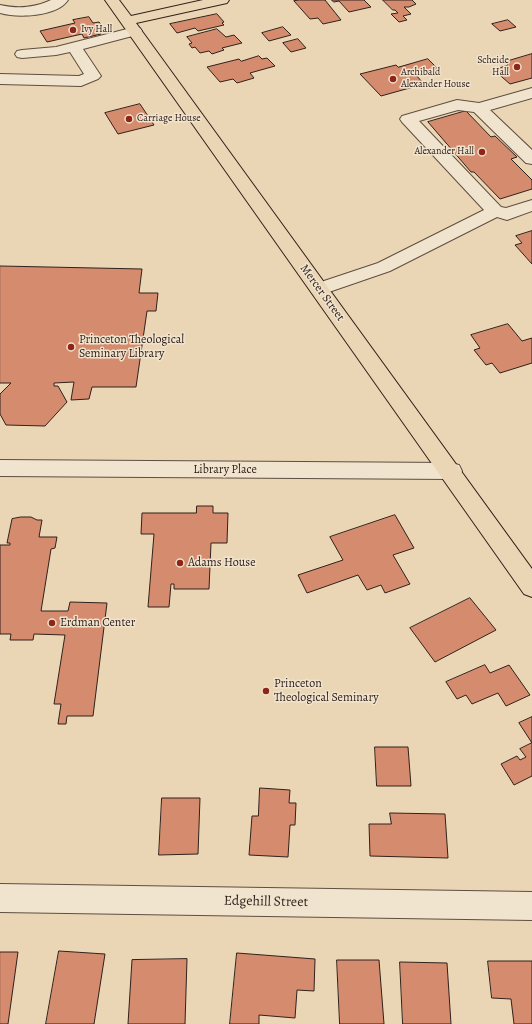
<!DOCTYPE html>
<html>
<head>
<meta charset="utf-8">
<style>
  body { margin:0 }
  canvas { display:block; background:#ead5b4 }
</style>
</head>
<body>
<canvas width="532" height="1024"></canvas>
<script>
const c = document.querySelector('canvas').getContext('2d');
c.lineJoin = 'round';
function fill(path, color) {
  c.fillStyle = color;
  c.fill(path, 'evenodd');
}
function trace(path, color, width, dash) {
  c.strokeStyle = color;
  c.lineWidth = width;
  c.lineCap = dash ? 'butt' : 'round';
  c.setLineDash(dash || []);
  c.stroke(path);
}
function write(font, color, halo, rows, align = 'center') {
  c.font = font + ' Alegreya,serif';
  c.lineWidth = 3;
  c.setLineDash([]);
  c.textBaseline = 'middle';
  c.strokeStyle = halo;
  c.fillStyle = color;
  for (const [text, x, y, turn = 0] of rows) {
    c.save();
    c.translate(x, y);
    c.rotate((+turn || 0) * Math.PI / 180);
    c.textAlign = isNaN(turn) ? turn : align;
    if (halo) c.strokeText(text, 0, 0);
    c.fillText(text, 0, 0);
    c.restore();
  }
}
const building = new Path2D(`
  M300 0H325L341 20 323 24 318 18 310 19 294 1Z
  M332 0H364L371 7 349 12 339 1 334 2Z
  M383 0H412L416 4 409 7H404L411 14 403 16 407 20 399 22 391 14 398 13 395 10H393Z
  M217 14 224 22 222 23 224 25 198 31 195 28 177 33 170 24Z
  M89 17 93 23 99 22 103 27 97 28 101 34 84 38 82 34 47 42 40 31 75 23 73 20Z
  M508 20 516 27 500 31 492 24Z
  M283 27 291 35 269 41 262 33Z
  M217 29 226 37 234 35 242 43 222 48 224 50 212 54 209 51 200 53 195 47 192 48 189 44 192 43 187 37Z
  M298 39 306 48 291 52 283 43Z
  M532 54V78L510 84 494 70 508 65 505 62Z
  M259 56 262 59 267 58 275 66 250 73 254 78 237 83 233 79 220 82 207 67 239 59 241 61Z
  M428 59 438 69 415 74 424 84 381 96 360 74 396 65 398 67Z
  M140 104 154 125 118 134 105 113Z
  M466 111 491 137 495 136 517 157 511 159 532 180V189L500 199 474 172H471L428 122Z
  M532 231V264L515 245 522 243 516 236Z
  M0 266 142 269 139 293H158L156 311H147L136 387H92L89 399 71 400 74 382 54 383V386H58L67 402 45 426 6 425 0 414V394L11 383H0Z
  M508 324 522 341 532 338V363L500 373 492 363 486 365 474 350 480 348 471 335Z
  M197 506H213V513H228L227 543H211L209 589H174V584H171L169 607H148L154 534H141L142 513H196Z
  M395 515 414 548 393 555 410 584 385 593 381 585 367 590 358 575 307 593 298 575 343 560 330 537Z
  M21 517H31L37 520H42L39 537H57L55 548 51 549 41 611H68L70 602 107 603 93 716H67L66 724H58L61 704H54L65 635 34 634 33 640H10L11 634H0V545H10V543H7L12 519Z
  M470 598 496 630 435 662 410 628Z
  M485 665 490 673 509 665 530 695 506 706 498 693 472 704 466 695 457 699 446 682Z
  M532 717V743L519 723Z
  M532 743V776L514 785 501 764 517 756 520 760 526 757 520 749Z
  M375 747H408L411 786H377Z
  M260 788 290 790 289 803H296L295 825H290L288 857 249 855 252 816H258Z
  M162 798H200L198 854 159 855Z
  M390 813 445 814 448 858 370 856 369 824H391Z
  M59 951 105 954 94 1024H46Z
  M0 952H18L8 1024H0Z
  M237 953 315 959 314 991 297 990 295 1018 259 1015V1024H230Z
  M187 959 185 1024H128L132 960Z
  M337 960H379L384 1024H340Z
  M488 961H532V1024H514L511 999 492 998Z
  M400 962 447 963 451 1024H403Z`);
fill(building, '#d48b6e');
trace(building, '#31211b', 1);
const minor = new Path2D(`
  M51 0H68C57 17 17 18 0 13V5C18 9 34 8 51 0Z
  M135 27 140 28 142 31 140 34 83 49 101 76 98 79 81 86 0 84V74L79 76 84 74 70 52 56 55 22 58 17 57 15 54 17 51 22 50 56 47Z
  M532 88V98L490 110 532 150V164L526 163 474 112 458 110 419 121 501 207 506 208 532 200V211L507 220 497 217 390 271 326 293 319 295 312 293 310 289 312 285 378 263 484 210 402 122 400 119 402 116 457 100 479 103Z
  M0 460 451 463 459 465 462 471 459 477 451 479 0 476Z
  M0 884 532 892V920L0 912Z`);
const major = new Path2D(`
  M105 0H119L131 16 203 0H229L227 3 136 23 532 569V597L524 594Z`);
trace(minor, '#5f4e41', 2);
trace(major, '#31211b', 2);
fill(minor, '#f1e4ce');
fill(major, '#ead5b4');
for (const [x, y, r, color] of [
  [73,30,4,"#8f2418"],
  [517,67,4,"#8f2418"],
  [393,79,4,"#8f2418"],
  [129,119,4,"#8f2418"],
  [482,152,4,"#8f2418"],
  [71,347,4,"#8f2418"],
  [180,563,4,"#8f2418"],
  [52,623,4,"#8f2418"],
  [266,691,4,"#8f2418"]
]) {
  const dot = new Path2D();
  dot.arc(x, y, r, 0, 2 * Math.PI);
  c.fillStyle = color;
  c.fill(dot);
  trace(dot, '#f1e4ce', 1.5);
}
write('10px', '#31211b', '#f1e4ce', [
  ["Ivy Hall",81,30],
  ["Scheide",509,61,"right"],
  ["Hall",509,73,"right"],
  ["Archibald",401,73],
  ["Alexander House",401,85],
  ["Carriage House",137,119],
  ["Alexander Hall",474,152,"right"]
], 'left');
write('12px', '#31211b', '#f1e4ce', [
  ["Mercer Street",322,293,54],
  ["Library Place",225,470]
]);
write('12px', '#31211b', '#f1e4ce', [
  ["Princeton Theological",79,340],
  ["Seminary Library",79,354],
  ["Adams House",188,563],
  ["Erdman Center",60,623],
  ["Princeton",274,684],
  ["Theological Seminary",274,698]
], 'left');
write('14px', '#31211b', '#f1e4ce', [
  ["Edgehill Street",266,902,1]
]);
</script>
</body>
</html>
